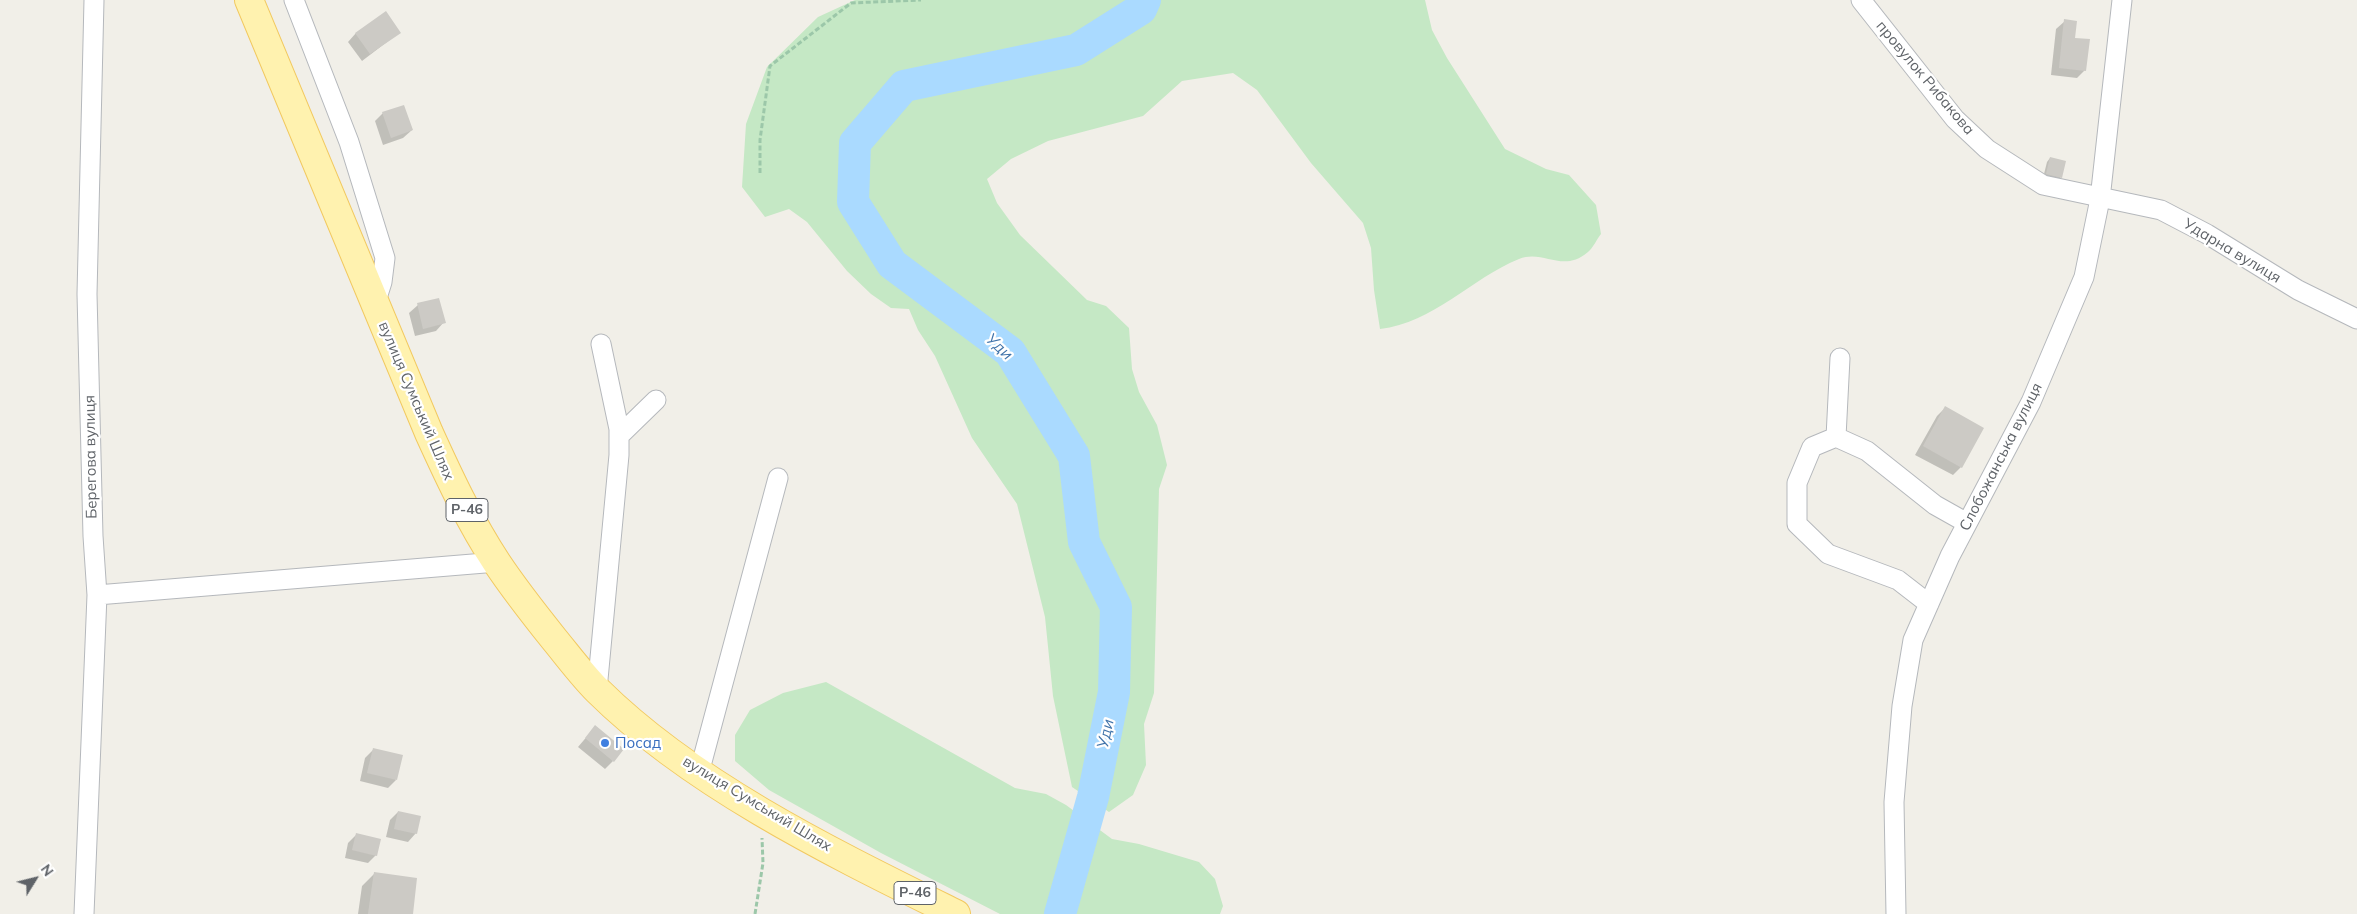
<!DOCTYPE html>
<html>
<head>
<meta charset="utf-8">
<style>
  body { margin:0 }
  #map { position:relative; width:2357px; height:914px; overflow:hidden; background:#f1efe8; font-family:Mulish,sans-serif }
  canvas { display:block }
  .north { position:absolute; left:10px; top:854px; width:50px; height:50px; -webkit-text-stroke:4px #fff; paint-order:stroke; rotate:54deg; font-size:14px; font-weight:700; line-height:20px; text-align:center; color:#5f6368 }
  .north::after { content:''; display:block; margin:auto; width:18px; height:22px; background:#5f6368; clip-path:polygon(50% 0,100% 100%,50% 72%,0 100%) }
</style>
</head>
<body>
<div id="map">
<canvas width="2357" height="914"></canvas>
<div class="north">N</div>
</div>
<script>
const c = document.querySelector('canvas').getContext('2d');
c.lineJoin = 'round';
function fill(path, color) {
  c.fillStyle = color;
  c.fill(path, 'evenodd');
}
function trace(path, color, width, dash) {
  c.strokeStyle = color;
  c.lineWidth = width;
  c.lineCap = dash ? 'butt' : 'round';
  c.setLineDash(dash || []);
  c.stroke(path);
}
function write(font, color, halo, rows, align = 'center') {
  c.font = font + ' Mulish,sans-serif';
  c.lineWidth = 4.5;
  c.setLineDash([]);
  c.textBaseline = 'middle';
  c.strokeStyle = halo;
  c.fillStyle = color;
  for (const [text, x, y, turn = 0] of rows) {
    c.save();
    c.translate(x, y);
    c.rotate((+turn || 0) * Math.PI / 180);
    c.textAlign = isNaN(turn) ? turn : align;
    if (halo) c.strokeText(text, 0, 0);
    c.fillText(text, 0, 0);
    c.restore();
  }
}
fill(new Path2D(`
  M855 0H1425L1432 30 1447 58 1505 149 1546 169 1569 175 1596 205 1601 234C1597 239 1593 248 1588 252 1562 274 1544 249 1519 259 1472 278 1433 323 1380 329L1374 290 1371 248 1363 223 1311 163 1257 90 1233 73 1182 81 1143 116 1048 141 1011 159 987 179 997 203 1020 235 1087 300 1106 306 1129 328 1132 369 1139 392 1157 425 1167 465 1159 489 1154 693 1144 724 1146 765 1133 795 1109 812 1072 787 1053 696 1045 617 1017 504 972 438 935 356 918 330 909 309 891 308 871 294 847 271 807 222 789 209 765 217 742 187 746 124 767 67 818 17Z
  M826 682 1015 788 1046 794 1066 805 1112 839 1139 844 1199 862 1215 879 1223 906 1220 914H1000L881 853 769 790 735 761V735L750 710 783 693Z`), '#c5e8c5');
fill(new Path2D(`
  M2065 21 2085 70 2077 78 2051 75 2056 29Z
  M400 32 362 61 348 42 356 33Z
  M383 113 412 130 403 138 383 145 375 121Z
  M2050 158 2061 177 2057 181 2043 178 2047 162Z
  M418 305 444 322 436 331 415 336 409 313Z
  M1945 408 1961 467 1953 475 1915 455 1937 416Z
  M595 727 613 761 605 769 578 747Z
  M373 750 396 780 388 788 360 781 365 758Z
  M398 812 416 833 408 842 386 837 390 820Z
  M356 835 376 855 368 863 345 858 348 843Z
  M374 874 411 914H358L362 886Z`), '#0003');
trace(new Path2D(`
  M1060 914 1093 797 1114 692 1116 607 1084 542 1074 456 1010 352 892 264 853 202 855 143 904 86 1076 50 1141 9 1145 0`), '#aadaff', 32);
fill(new Path2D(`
  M386 11 401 33 370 54 355 33Z
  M2064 19 2077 21 2075 38 2090 39 2086 71 2059 68Z
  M404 105 413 130 391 138 382 112Z
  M2050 157 2066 161 2062 178 2046 174Z
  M439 298 446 323 423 329 417 303Z
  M1945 406 1984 428 1962 468 1923 446Z
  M595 725 624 749 614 762 585 738Z
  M373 748 403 755 397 780 367 773Z
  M398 811 421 816 417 834 394 829Z
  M356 833 381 839 377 856 352 850Z
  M374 872 417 878 413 914H368Z`), '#cccac5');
const street = new Path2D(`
  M294 0 349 142 385 258 382 282 375 304
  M1861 0 1955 119 1987 149 2043 185 2161 210 2207 234 2298 290 2357 319
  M1840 358 1836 437 1812 447 1797 483V524L1828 554 1898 580 1929 604
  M619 436 656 400
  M1836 437 1867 451 1935 505 1967 523
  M97 595 497 562
  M597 690 619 455V429L601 344
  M699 773 778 478
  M84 914 97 595 93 536 87 294 94 0
  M1896 914 1894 802 1902 706 1913 640 1950 556 2031 402 2084 277 2100 199 2122 0`);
const primary = new Path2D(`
  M249 0 429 433C449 477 470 522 497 563 515 590 534 614 554 639 568 656 582 675 598 691 694 786 835 854 956 914`);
trace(street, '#b5b8bc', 21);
trace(primary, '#f2c960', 30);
trace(new Path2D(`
  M760 173V140L770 66 851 3 921 0
  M755 914 763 863 762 838`), '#9cc7a9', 3, [5, 2.5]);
trace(street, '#fff', 19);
trace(primary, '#fff2af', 28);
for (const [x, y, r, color] of [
  [605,743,5,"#3f7fe0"]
]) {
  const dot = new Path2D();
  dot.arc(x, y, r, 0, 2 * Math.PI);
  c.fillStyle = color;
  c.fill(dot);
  trace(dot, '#fff', 2);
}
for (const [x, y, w] of [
  [467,510,42],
  [915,893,42]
]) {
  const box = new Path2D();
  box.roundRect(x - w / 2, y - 11.5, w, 23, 4);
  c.fillStyle = '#fff';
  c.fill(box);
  trace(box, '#5f6368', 1);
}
write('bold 14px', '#5f6368', null, [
  ["Р-46",467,510],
  ["Р-46",915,893]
]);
write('15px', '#5f6368', '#fff', [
  ["провулок Рибакова",1925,78,50],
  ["Ударна вулиця",2232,251,31],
  ["вулиця Сумський Шлях",416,401,67],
  ["Берегова вулиця",91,457,-91],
  ["Слобожанська вулиця",2001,457,-63],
  ["вулиця Сумський Шлях",757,804,31]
]);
write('15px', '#366cbe', '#fff', [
  ["Посад",615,743]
], 'left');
write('italic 16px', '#4174aa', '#fff', [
  ["Уди",999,347,43],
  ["Уди",1106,734,-78]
]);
</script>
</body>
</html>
